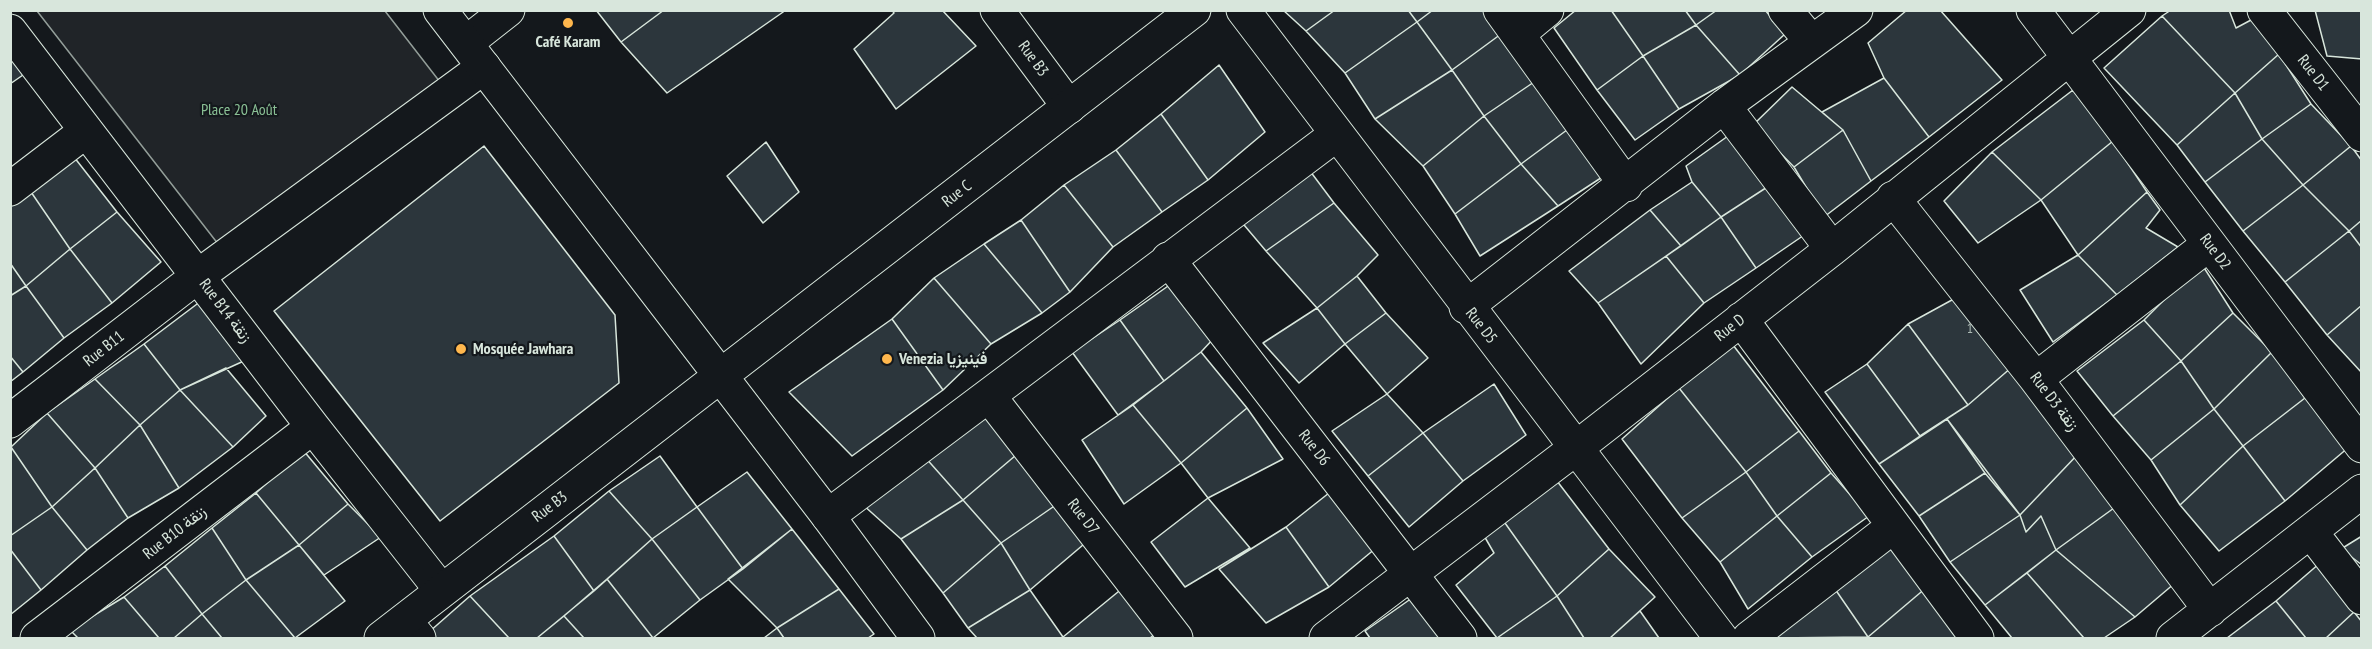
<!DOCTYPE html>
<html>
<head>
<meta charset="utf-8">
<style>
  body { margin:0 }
  #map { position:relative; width:2372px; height:649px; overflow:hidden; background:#14181c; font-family:"PT Sans Narrow",sans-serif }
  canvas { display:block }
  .frame { position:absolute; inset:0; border:12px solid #d8e6dc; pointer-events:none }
</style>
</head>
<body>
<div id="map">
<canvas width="2372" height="649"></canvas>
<div class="frame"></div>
</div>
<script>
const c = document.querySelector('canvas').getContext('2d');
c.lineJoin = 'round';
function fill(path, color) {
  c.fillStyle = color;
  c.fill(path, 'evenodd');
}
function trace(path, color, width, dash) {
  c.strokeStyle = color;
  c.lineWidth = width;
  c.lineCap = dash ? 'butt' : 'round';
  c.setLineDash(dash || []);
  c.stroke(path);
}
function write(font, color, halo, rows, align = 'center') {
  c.font = font + ' "PT Sans Narrow",Vazirmatn,sans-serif';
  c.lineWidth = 4.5;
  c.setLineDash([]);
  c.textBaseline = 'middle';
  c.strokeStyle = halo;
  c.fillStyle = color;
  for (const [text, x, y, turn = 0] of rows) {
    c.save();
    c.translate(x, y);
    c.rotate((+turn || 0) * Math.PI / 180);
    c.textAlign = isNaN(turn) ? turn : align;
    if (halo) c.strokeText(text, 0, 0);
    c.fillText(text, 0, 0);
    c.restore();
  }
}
const green = new Path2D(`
  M37 11H385L440 82 222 249Z`);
fill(green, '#202428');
trace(green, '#939e99', 1.5);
const building = new Path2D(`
  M596 10H664L621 42Z
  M664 10H786L667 93 621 42Z
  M892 10H942L976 46 896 109 854 49 894 13Z
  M1283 10H1335L1306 31Z
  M1335 10H1408L1417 22 1345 73 1306 31Z
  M1408 10H1433L1417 22Z
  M1433 10H1486L1501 34 1452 70 1417 22Z
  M1576 10H1611L1643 56 1597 90 1554 28Z
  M1611 10H1685L1696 25 1643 56Z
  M1685 10H1717L1696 25Z
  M1717 10H1765L1785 34 1740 75 1696 25Z
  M1907 10H1940L2002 80 1929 137 1884 78 1868 43Z
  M2171 10H2229L2236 28 2251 20 2279 54 2235 93 2162 16Z
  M2315 10H2362V59L2327 56Z
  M2162 16 2235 93 2177 145 2104 68Z
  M1417 22 1452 70 1375 119 1345 73Z
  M1696 25 1740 75 1679 109 1643 56Z
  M1501 34 1537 80 1484 116 1452 70Z
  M2279 54 2311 104 2262 139 2235 93Z
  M10 56 23 75 10 84Z
  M1643 56 1679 109 1635 140 1597 90Z
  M1219 65 1265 132 1208 180 1161 114Z
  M1452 70 1484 116 1423 166 1375 119Z
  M1884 78 1929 137 1871 181 1843 130 1822 112Z
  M1537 80 1575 124 1521 164 1484 116Z
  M1792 87 1843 130 1794 167 1753 125Z
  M2073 90 2113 141 2041 200 1992 152Z
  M2235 93 2262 139 2205 182 2177 145Z
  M2311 104 2351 146 2303 185 2262 139Z
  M1161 114 1208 180 1162 212 1116 150Z
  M1484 116 1521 164 1455 214 1423 166Z
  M1575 124 1610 172 1558 206 1521 164Z
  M1843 130 1871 181 1824 217 1794 167Z
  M1735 131 1775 182 1721 217 1692 182 1686 166Z
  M2262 139 2303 185 2243 231 2205 182Z
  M2113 141 2147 192 2078 255 2041 200Z
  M766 142 799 192 763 223 727 176Z
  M484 146 615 315 619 383 440 521 274 311Z
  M2351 146 2362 161V220L2349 231 2303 185Z
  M1116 150 1162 212 1113 247 1064 185Z
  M1992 152 2041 200 1978 243 1944 201Z
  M74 157 117 212 70 249 31 192Z
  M1521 164 1558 206 1480 256 1455 214Z
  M1307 167 1334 203 1266 251 1239 219Z
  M1692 182 1721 217 1681 246 1650 210Z
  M1775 182 1810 231 1756 268 1721 217Z
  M1064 185 1113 247 1070 292 1021 220Z
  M2303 185 2349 231 2285 282 2243 231Z
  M31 192 70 249 26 286 10 263V207Z
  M2147 192 2160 210 2146 228 2178 247 2117 295 2078 255Z
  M1334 203 1378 255 1357 276 1317 308 1266 251Z
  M1650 210 1681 246 1598 303 1569 271Z
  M117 212 161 262 112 303 70 249Z
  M1721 217 1756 268 1704 303 1666 256Z
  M1021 220 1070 292 1042 313 984 244Z
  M2362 220V248L2349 231Z
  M2349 231 2362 248V305L2327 335 2285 282Z
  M984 244 1042 313 991 344 934 278Z
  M70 249 112 303 64 338 26 286Z
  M2078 255 2117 295 2053 342 2020 290Z
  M1666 256 1704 303 1641 364 1598 303Z
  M10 263 26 286 10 296Z
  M2201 263 2233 313 2181 361 2144 320Z
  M1357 276 1386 313 1345 344 1317 308Z
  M934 278 991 344 943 390 892 319Z
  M1178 279 1215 337 1201 352 1164 381 1120 320Z
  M26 286 64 338 23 372 10 356V296Z
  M1961 295 2012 367 1968 405 1908 324Z
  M201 301 246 360 180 390 144 344Z
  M2362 305V373L2327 335Z
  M1317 308 1345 344 1299 383 1263 343Z
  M1386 313 1428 358 1387 394 1345 344Z
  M2233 313 2272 352 2214 409 2181 361Z
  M892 319 943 390 852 456 789 392Z
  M1120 320 1164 381 1118 415 1072 352Z
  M2144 320 2181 361 2113 416 2077 371Z
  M1908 324 1968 405 1920 436 1867 364Z
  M144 344 180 390 140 425 95 379Z
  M1733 345 1799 431 1746 472 1679 388Z
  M1201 352 1247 408 1181 463 1133 405Z
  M2272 352 2305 398 2243 446 2214 409Z
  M10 356 23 372 10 382Z
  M2181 361 2214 409 2151 460 2113 416Z
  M1867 364 1920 436 1879 464 1825 392Z
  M2012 367 2080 452 2020 515 1947 419 1968 405Z
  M226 368 266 416 233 447 180 390Z
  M95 379 140 425 95 468 47 413Z
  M1494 384 1526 435 1463 481 1423 433Z
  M1679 388 1746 472 1682 518 1622 439Z
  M180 390 233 447 179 488 140 425Z
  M1387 394 1423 433 1368 476 1332 431Z
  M2305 398 2349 447 2285 501 2243 446Z
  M1133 405 1181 463 1124 504 1082 440Z
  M1247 408 1283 459 1208 498 1181 463Z
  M2214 409 2243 446 2180 505 2151 460Z
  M987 411 1022 450 963 500 924 456Z
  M47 413 95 468 52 507 11 447Z
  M1947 419 1985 473 1919 516 1879 464Z
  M140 425 179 488 128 518 95 468Z
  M1799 431 1831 473 1777 516 1746 472Z
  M1423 433 1463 481 1409 527 1368 476Z
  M2243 446 2285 501 2219 551 2180 505Z
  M11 447 52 507 10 536V447Z
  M303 450 348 504 299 545 256 493Z
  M1022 450 1063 500 1001 543 963 500Z
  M2080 452 2114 508 2056 550 2041 516 2026 532 2020 515Z
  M660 456 697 507 652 539 609 491Z
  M924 456 963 500 901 539 862 504Z
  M95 468 128 518 87 550 52 507Z
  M747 472 792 529 743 569 697 507Z
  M1746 472 1777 516 1720 562 1682 518Z
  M1831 473 1869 516 1812 557 1777 516Z
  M1985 473 2020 515 1950 562 1919 516Z
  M1557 481 1609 549 1557 596 1500 516Z
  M1334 489 1376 548 1329 587 1286 527Z
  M609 491 652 539 594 591 554 536Z
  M256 493 299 545 246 580 212 528Z
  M1208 498 1250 548 1185 587 1151 542Z
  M963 500 1001 543 943 593 901 539Z
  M1063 500 1090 539 1030 590 1001 543Z
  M348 504 381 537 324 575 299 545Z
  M52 507 87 550 41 590 10 549V536Z
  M697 507 743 569 700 600 652 539Z
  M2114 508 2175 583 2135 617 2056 550Z
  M2020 515 2026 532 2041 516 2056 550 1985 605 1950 562Z
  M1500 516 1557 596 1497 638 1456 585 1494 553 1483 534Z
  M1777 516 1812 557 1748 609 1720 562Z
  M1286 527 1329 587 1266 623 1219 569Z
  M212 528 246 580 202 614 165 566Z
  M792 529 839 589 777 628 728 579Z
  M554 536 594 591 537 638H509L470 596Z
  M2362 536V565L2341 549Z
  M652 539 700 600 653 638 607 579Z
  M1897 541 1927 587 1868 637 1835 589Z
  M1001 543 1030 590 968 628 943 593Z
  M299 545 345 601 295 638 246 580Z
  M10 549 41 590 10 615Z
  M1609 549 1655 597 1610 638H1584L1557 596Z
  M2056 550 2135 617 2104 638H2084L2027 573Z
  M2320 563 2354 612 2326 638H2306L2276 601Z
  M165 566 202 614 174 638H159L124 597Z
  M2027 573 2084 638H2012L1985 605Z
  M607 579 653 638H584L564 616Z
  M246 580 295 638H222L202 614Z
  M1124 587 1159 631 1150 638H1065L1063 637Z
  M1927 587 1966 638H1869L1868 637Z
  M839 589 874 634 868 638H784L777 628Z
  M1835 589 1868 637 1772 638Z
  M1030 590 1063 637 1061 638H977L968 628Z
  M470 596 509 638H434L429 632Z
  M1557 596 1584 638H1497Z
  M124 597 159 638H78L70 630Z
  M1412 598 1443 638H1370L1365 631Z
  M2276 601 2306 638H2227Z
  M1640 611 1659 638H1610Z
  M2354 612 2362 622V638H2326Z
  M202 614 222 638H174Z
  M564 616 584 638H537Z
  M777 628 784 638H764Z`);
fill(building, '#2c363c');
trace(building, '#d8e6dc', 1.5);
const street = new Path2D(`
  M997 10 1069 107
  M1243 10 1721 638
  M1500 10 1626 185
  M1785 10 1811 41
  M2033 10 2362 446
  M2264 10 2362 135
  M10 31 313 427 441 590
  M1518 34 1547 10
  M466 43 508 10
  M1724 106 1832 249
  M10 189 86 131
  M1893 198 2036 379 2210 610
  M1168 259 1460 638
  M1466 307 1724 106 1856 10
  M1741 319 1977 638
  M2036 379 2209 244
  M989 396 1176 638
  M10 421 198 276 484 67
  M828 516 1337 134
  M2311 532 2362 598
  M405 621 419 638
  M37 638 313 427
  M1326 638 1576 448 1832 249 2129 10
  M1749 638 1894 526
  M2173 638 2362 491`);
const secondary = new Path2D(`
  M440 10 828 516 918 638
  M381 638 1194 10`);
trace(street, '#d8e6dc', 35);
trace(secondary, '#d8e6dc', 35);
trace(street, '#14181c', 33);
trace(secondary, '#14181c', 33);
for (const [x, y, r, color] of [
  [568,23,6,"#ffb74d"],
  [461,349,6,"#ffb74d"],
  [887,359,6,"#ffb74d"]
]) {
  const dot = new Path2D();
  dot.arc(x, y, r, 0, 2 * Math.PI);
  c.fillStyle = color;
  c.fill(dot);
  trace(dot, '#14181c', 2);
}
write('14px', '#adbab4', null, [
  ["1",1970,329]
]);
write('bold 16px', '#d8e6dc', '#14181c', [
  ["Café Karam",568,42,"center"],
  ["Mosquée Jawhara",473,349],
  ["Venezia فينيزيا",899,359]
], 'left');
write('16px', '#d8e6dc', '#14181c', [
  ["Rue B3",1033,59,54],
  ["Rue D1",2313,73,52],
  ["Rue C",957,194,-38],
  ["Rue D2",2215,252,53],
  ["Rue B14 زنقة",225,311,53],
  ["Rue D5",1481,326,52],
  ["Rue D",1730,328,-38],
  ["Rue B11",104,349,-38],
  ["Rue D3 زنقة",2054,402,53],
  ["Rue D6",1314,448,52],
  ["Rue B3",550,507,-37],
  ["Rue D7",1083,517,52],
  ["Rue B10 زنقة",175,533,-38]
]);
write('16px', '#8ac095', '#14181c', [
  ["Place 20 Août",239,110]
]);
</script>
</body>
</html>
